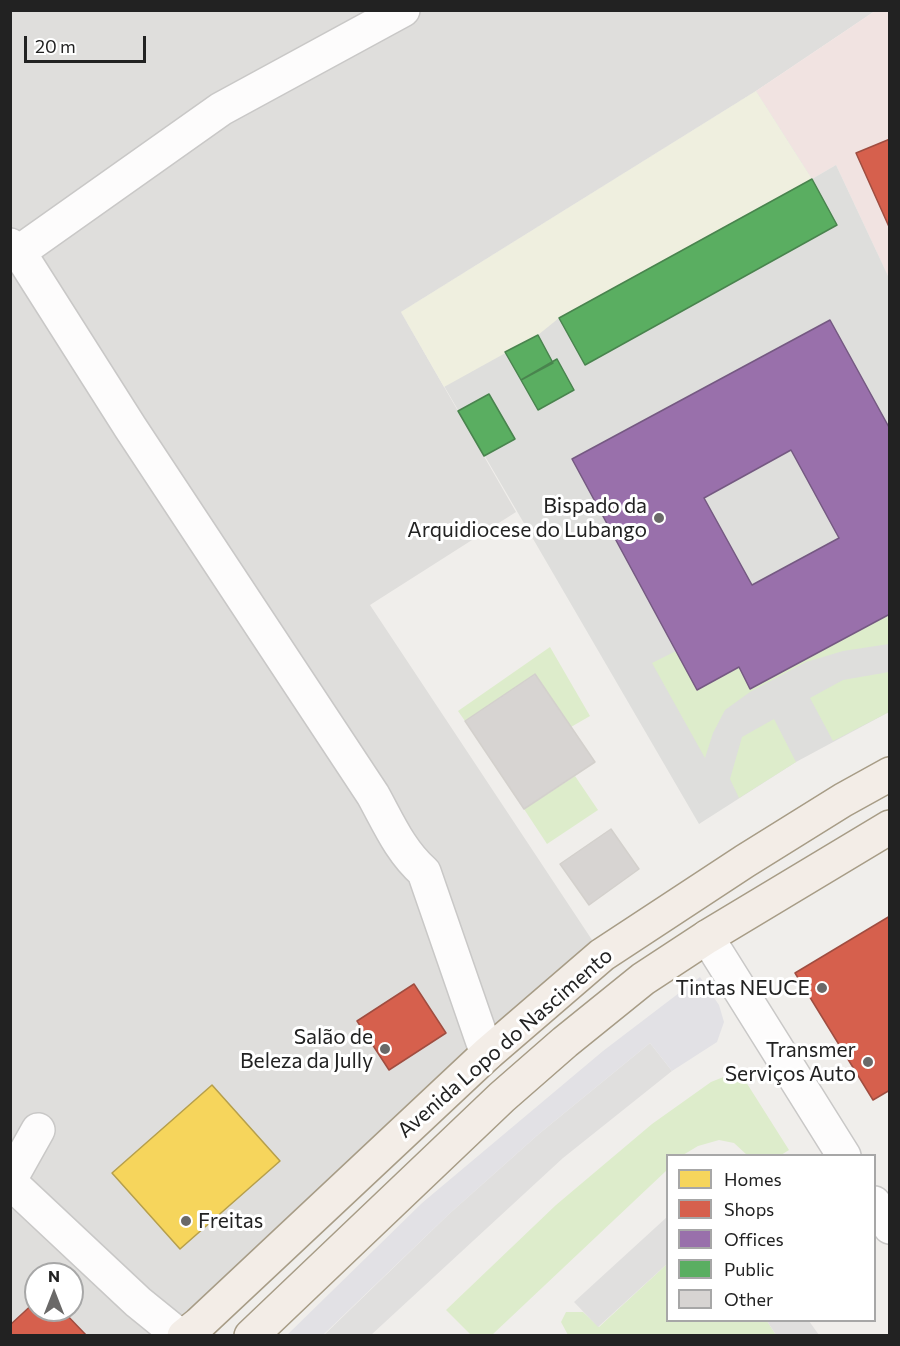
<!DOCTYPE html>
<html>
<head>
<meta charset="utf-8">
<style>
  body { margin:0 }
  #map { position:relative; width:900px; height:1346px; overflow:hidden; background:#f0eeeb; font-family:Commissioner,sans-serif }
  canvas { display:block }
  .frame { position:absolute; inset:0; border:12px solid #222; pointer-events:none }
  .legend { position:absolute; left:666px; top:1154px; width:210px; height:168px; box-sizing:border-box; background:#fff; border:2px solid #a7a7a7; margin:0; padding:8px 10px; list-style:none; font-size:18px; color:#222 }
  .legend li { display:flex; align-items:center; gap:12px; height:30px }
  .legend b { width:30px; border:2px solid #a7a7a7 }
  .north { position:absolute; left:24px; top:1262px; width:60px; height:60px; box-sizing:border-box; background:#fff; border:2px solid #a7a7a7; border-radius:50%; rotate:0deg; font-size:16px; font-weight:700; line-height:24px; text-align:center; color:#222 }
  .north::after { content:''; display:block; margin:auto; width:21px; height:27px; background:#6a6968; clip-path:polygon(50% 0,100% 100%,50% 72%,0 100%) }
  .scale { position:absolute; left:24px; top:36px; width:122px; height:27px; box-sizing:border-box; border:3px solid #222; border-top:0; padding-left:8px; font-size:18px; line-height:21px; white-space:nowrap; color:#222; -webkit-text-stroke:4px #fff; paint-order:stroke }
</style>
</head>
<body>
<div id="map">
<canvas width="900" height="1346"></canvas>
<div class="frame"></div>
<ul class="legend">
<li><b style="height:16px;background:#f6d55c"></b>Homes</li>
<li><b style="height:16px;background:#d6604d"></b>Shops</li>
<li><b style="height:16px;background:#9970ab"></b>Offices</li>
<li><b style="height:16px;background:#5aae61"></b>Public</li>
<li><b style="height:16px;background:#d7d4d2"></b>Other</li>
</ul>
<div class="north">N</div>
<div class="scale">20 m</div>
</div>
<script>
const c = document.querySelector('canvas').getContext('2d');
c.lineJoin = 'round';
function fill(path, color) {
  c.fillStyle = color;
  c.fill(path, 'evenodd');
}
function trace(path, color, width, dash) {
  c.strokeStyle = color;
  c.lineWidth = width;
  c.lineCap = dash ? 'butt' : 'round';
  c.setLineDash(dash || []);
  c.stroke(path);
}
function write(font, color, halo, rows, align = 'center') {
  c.font = font + ' Commissioner,sans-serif';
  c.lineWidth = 6;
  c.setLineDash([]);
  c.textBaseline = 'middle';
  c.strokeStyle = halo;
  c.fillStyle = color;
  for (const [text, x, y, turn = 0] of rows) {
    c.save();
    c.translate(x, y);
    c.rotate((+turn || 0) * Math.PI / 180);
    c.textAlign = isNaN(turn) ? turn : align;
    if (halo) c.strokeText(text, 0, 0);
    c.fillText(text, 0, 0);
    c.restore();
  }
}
fill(new Path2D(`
  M10 11H875L756 91 401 312 516 512 370 605 602 955 184 1335H11ZM36 1274H72V1310H36Z`), '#dfdedc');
fill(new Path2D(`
  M875 11H889V278L836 165 812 179 756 91Z`), '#f1e3e1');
fill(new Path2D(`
  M756 91 812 179 836 165 889 278V712L796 762 699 824 401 312Z`), '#dededc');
fill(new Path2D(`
  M756 91 812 179 559 318 538 335 444 387 401 312Z`), '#efefdf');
fill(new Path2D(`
  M889 614V644L843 651 806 662 750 692 725 710 713 733 705 758 652 663 676 651 697 690 739 667Z
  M550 647 590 716 571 727 535 674 465 721 458 711Z
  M889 672V712L833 741 810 698 843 680Z
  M774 719 796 762 739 798 730 779 742 737Z
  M575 776 598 810 547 844 524 809Z
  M726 1076H737L746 1082 789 1150 781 1155H747L734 1143 719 1140 698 1146 683 1155 668 1156 667 1170 492 1335H471L446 1310 556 1205 652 1124 711 1082Z
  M667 1264 668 1320 767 1321 776 1335H568L561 1322 566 1312H583L599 1327Z`), '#ddeccb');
fill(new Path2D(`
  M650 1043 672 1071 563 1158 371 1335 323 1336 449 1214 540 1133Z
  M667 1217V1264L598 1327 574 1302Z
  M767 1321H809L819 1335H776Z`), '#e0dfde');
fill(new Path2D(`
  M700 977 719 1005 724 1022 717 1042 672 1071 650 1043 540 1133 449 1214 323 1335H287L422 1203 603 1051Z`), '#e2e1e5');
const homes = new Path2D(`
  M212 1085 280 1161 180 1249 112 1173Z`);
fill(homes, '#f6d55c');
trace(homes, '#b69f4b', 1.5);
const shops = new Path2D(`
  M890 139V229L856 153Z
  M890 916V1090L873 1100 795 973Z
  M414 984 446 1033 389 1070 357 1021Z
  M36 1301V1310H62L87 1336H10V1325Z`);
fill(shops, '#d6604d');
trace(shops, '#a04d40', 1.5);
const offices = new Path2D(`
  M830 320 890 429V614L750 689 739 667 697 690 572 459ZM791 450 839 538 752 585 704 498Z`);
fill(offices, '#9970ab');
trace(offices, '#755982', 1.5);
const public = new Path2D(`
  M812 179 837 225 585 365 559 318Z
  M538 335 553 363 521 380 505 352Z
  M557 359 574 390 538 410 521 380Z
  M489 394 515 439 484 456 458 411Z`);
fill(public, '#5aae61');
trace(public, '#49844e', 1.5);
const building = new Path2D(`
  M535 674 595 762 524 809 465 721Z
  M611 829 639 869 589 905 560 864Z`);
fill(building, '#d7d4d2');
trace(building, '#d3d0cc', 1.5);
const minor = new Path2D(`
  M10 245 19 252 130 427 373 795C388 822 400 851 424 872L487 1054
  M19 252 221 109 403 10
  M707 937 844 1156
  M10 1180 38 1130
  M10 1182 138 1302 180 1336
  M874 1203 890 1227`);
const primary = new Path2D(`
  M184 1336 199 1324 487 1054 602 955 745 861 843 800 890 774
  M251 1336 502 1097 565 1042 643 979 707 937 890 827`);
trace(minor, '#c9c8c7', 36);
trace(primary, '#a79c86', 36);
trace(minor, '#fdfcfc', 33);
trace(primary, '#f3ede7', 33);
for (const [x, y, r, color] of [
  [659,518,6,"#6a6968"],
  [822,988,6,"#6a6968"],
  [385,1049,6,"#6a6968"],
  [868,1062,6,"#6a6968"],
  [186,1221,6,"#6a6968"]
]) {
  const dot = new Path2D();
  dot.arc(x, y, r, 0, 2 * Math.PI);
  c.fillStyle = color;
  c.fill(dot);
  trace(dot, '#fff', 2);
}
write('21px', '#222', '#fff', [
  ["Bispado da",647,506],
  ["Arquidiocese do Lubango",647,530],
  ["Tintas NEUCE",810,988],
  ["Salão de",373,1037],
  ["Beleza da Jully",373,1061],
  ["Transmer",856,1050],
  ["Serviços Auto",856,1074],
  ["Freitas",198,1221,"left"]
], 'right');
write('21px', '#222', '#fff', [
  ["Avenida Lopo do Nascimento",505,1043,-41]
]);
</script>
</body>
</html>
